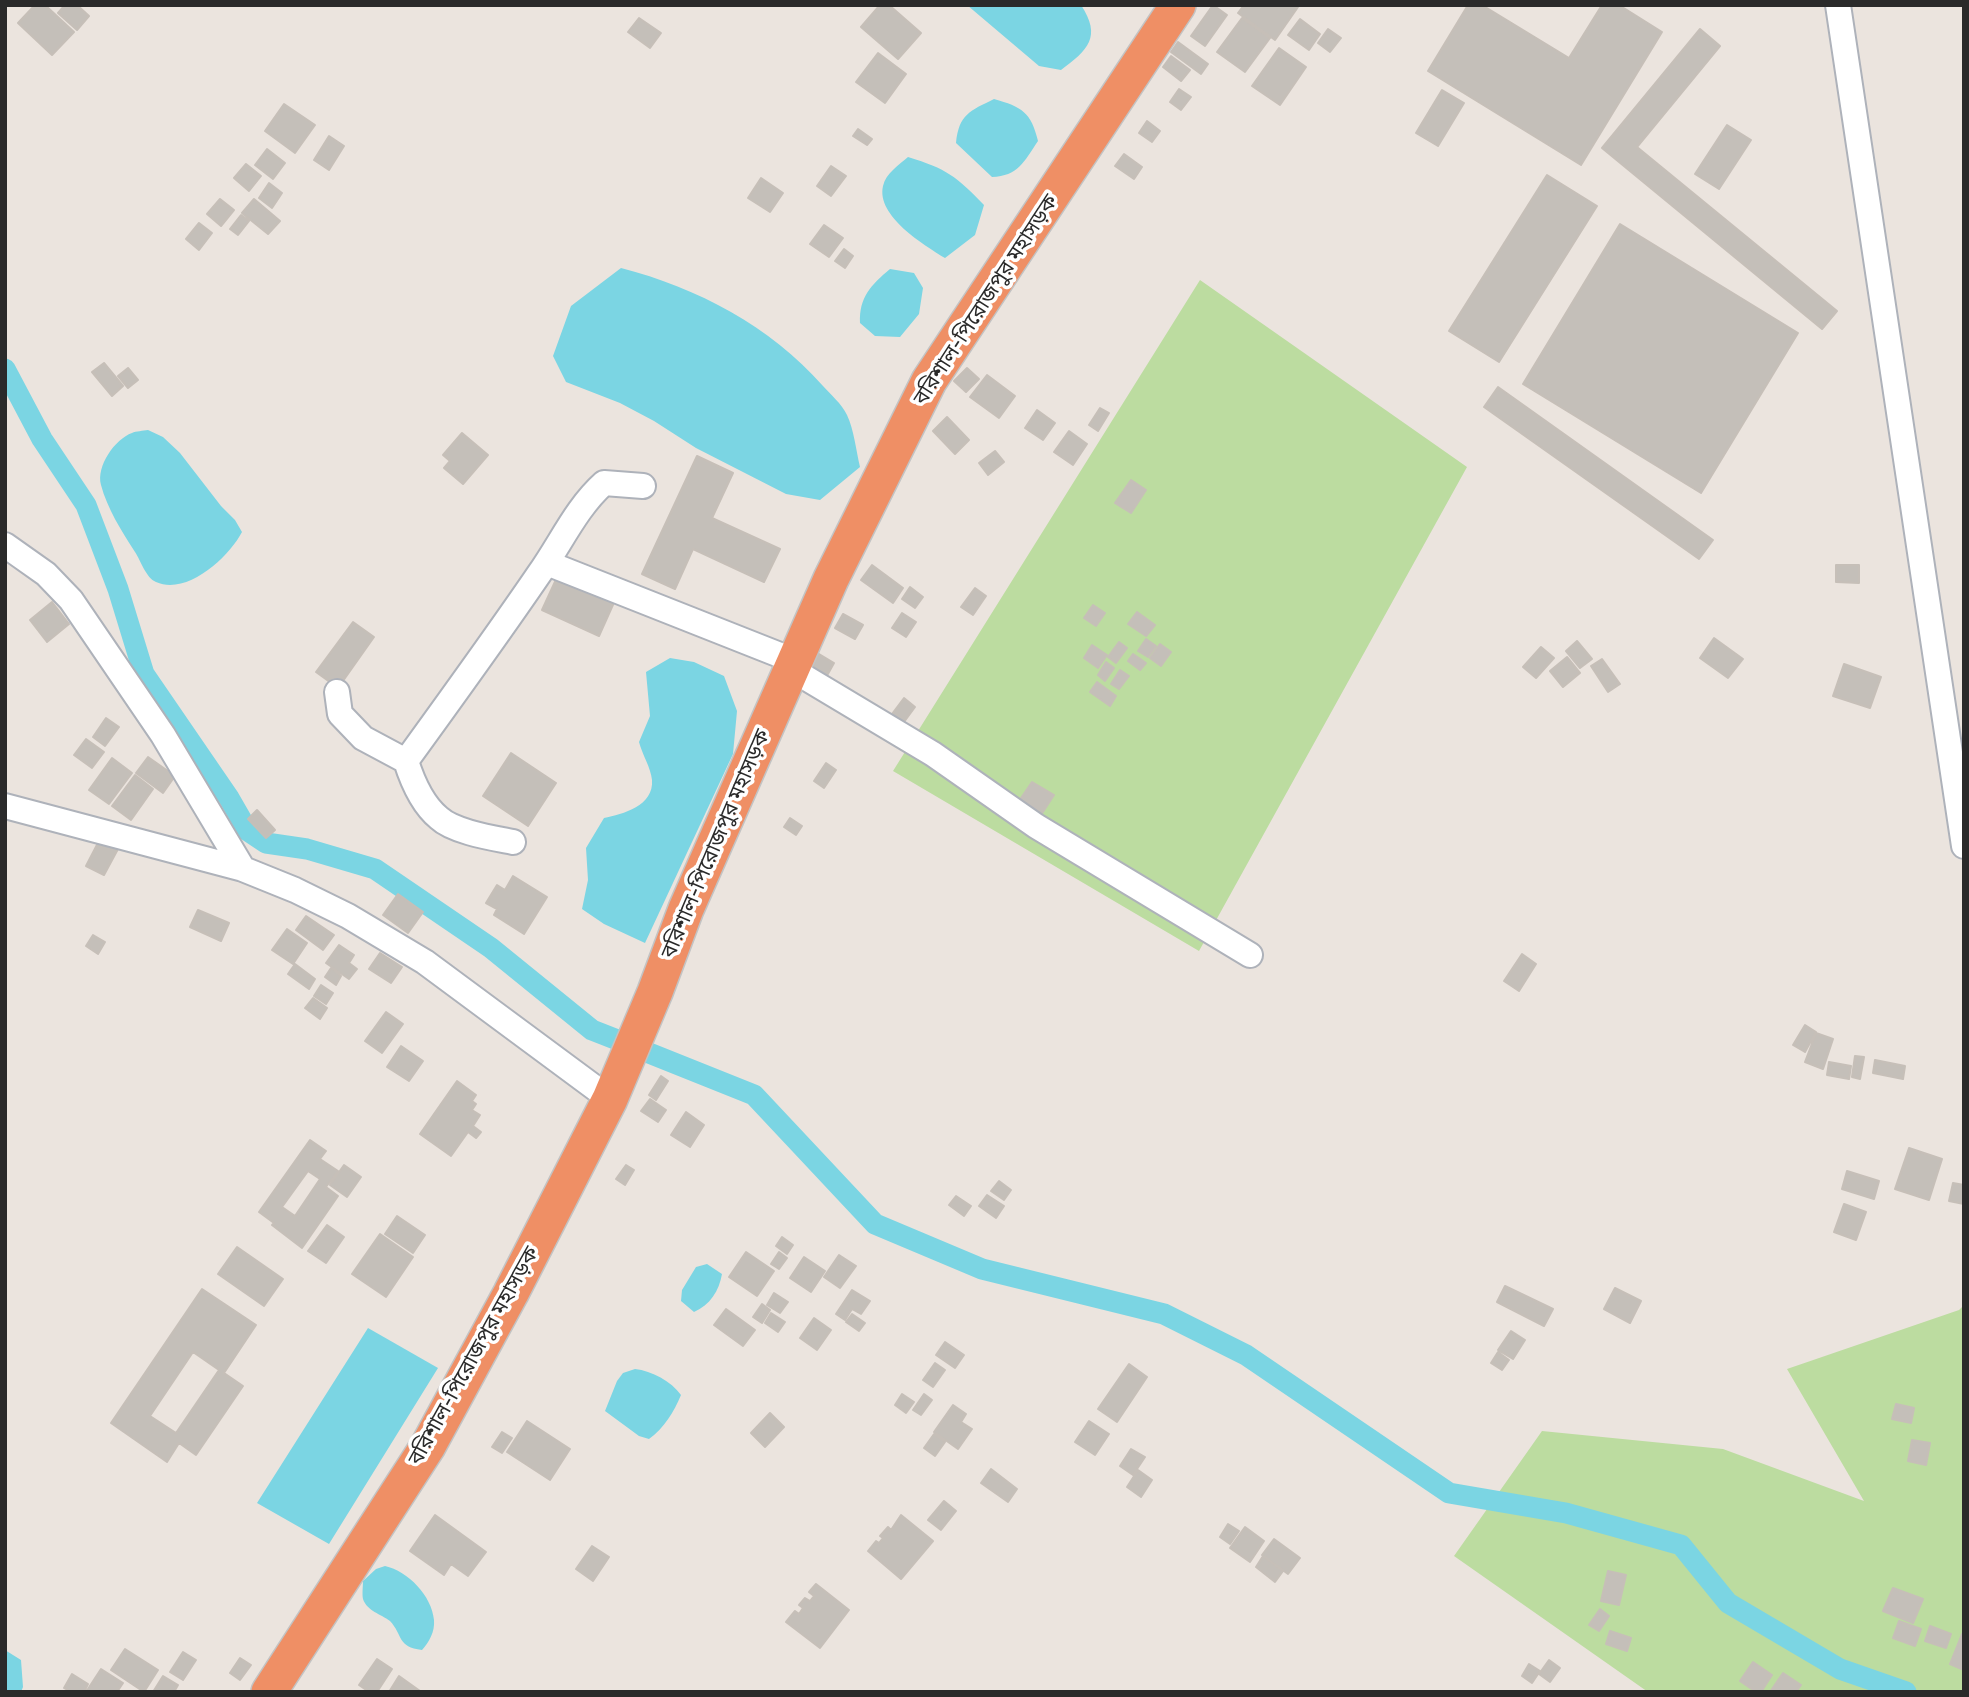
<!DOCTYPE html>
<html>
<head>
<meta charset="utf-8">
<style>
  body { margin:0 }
  #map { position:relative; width:1969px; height:1697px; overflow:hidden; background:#ebe4de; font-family:Cabin,sans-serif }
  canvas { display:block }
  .frame { position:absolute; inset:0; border:7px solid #2a2a2a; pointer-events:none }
</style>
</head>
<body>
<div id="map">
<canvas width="1969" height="1697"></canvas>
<div class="frame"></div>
</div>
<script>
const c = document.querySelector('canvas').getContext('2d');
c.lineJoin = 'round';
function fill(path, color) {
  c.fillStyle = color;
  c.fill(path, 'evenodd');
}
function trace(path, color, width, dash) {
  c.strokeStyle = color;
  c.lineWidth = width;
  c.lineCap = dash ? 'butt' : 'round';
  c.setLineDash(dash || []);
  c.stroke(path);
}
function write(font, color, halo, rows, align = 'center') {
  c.font = font + ' Cabin,"Noto Sans Bengali",sans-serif';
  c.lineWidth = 7;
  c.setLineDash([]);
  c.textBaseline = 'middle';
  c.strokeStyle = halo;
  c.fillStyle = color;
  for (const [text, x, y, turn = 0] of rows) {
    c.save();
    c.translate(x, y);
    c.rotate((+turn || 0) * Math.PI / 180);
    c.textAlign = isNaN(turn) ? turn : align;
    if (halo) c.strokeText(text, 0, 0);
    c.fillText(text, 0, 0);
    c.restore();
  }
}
fill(new Path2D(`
  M1200 280 1467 467 1199 951 893 771Z
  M1964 1305V1692H1648L1454 1556 1542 1431 1723 1449 1864 1501 1787 1369 1959 1310Z`), '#bcdca0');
fill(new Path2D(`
  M967 5H1081C1102 37 1088 50 1061 70L1039 66Z
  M994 99C1022 107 1031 112 1038 141 1024 162 1018 176 992 177L956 143C959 114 970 111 994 99Z
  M908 157C947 169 956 176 984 205L975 235 945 258C924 245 876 216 883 186 886 173 899 165 908 157Z
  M621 268C698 288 770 326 823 386 830 394 842 404 847 415 854 430 856 450 860 467L820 500 786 494 696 448 654 421 620 403 566 382 553 356 571 306Z
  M890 269 914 273 923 288 919 314 900 337 875 336 860 323C859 297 871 285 890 269Z
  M148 430 163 437 180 453 221 506 235 520 242 532C229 557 187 596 156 582 146 578 141 561 135 552 122 532 107 508 101 485 96 466 115 439 132 433 136 431 143 431 148 430Z
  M670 658 694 662 724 676 737 711 733 754 645 943 604 924 582 909 588 880 586 848 604 818C623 814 654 806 652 780 651 768 642 754 639 742L650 716 646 672Z
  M707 1264 722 1274C719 1291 710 1305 694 1312L681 1301 682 1290 696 1267Z
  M368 1328 438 1368 329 1544 257 1503Z
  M635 1369C652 1371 671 1381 681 1395 674 1412 664 1428 649 1439L639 1436 605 1411 617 1381 623 1373Z
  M385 1566C408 1571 432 1596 434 1620 435 1632 429 1642 422 1650 397 1647 403 1635 390 1621 381 1614 367 1611 363 1599 362 1594 363 1586 363 1581L376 1569Z
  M5 1650 21 1660 23 1687 21 1692H5Z`), '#7bd5e3');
trace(new Path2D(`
  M5 369 42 439 86 505 118 589 144 674 229 798 248 831 266 843 307 849 375 869 491 948 592 1030 615 1039
  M649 1053 754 1095 875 1224 982 1269 1164 1314 1246 1355 1449 1493 1566 1513 1681 1545 1728 1603 1840 1669 1906 1692`), '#7bd5e3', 21);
const building = new Path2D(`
  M35 5H45L74 32 52 55 18 23Z
  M65 5H77L89 16 77 30 58 13Z
  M880 5H889L921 33 898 59 861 27Z
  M1213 5 1227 15 1205 46 1191 36Z
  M1244 5H1296L1298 7 1275 40 1238 13Z
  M1468 5H1482L1569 58 1602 5H1619L1662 32 1581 165 1428 71Z
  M639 18 661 33 650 48 628 32Z
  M1242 18 1270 38 1245 72 1217 52Z
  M1300 19 1320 34 1309 50 1288 35Z
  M1328 29 1341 38 1330 52 1318 43Z
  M1700 29 1720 46 1637 147 1837 311 1822 329 1602 148Z
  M1178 42 1208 64 1201 74 1171 52Z
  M1279 48 1306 67 1280 105 1252 86Z
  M878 53 906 74 885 103 856 82Z
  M1171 56 1190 70 1181 81 1163 67Z
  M1179 89 1191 97 1181 110 1170 102Z
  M1442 90 1464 103 1438 146 1416 133Z
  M284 104 315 125 295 153 265 131Z
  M1147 121 1160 131 1152 142 1139 133Z
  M1727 125 1751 140 1719 189 1695 174Z
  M858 129 872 139 867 145 853 136Z
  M329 136 344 146 329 170 314 160Z
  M267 149 285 163 273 179 255 165Z
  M1124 154 1142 167 1134 179 1115 166Z
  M246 164 261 176 249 191 234 178Z
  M831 166 846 176 831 196 817 186Z
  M1547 175 1597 206 1499 362 1449 331Z
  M761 178 783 193 770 212 748 198Z
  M269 183 282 193 272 208 259 198Z
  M220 199 234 210 221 226 207 214Z
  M254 199 280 221 268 234 242 213Z
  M241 215 249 221 238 235 230 229Z
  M199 223 212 233 199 250 186 239Z
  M1620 224 1798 333 1701 493 1523 384Z
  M824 225 843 238 829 257 810 244Z
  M844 249 853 256 845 268 835 261Z
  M104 363 123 386 112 396 92 372Z
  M128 368 138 380 128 388 118 376Z
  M967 368 979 379 966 392 954 381Z
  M987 375 1015 396 999 418 970 397Z
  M1498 387 1713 540 1699 559 1484 407Z
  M1100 408 1109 413 1098 431 1089 425Z
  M1037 410 1055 423 1043 440 1025 428Z
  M947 417 969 440 955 454 933 431Z
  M1069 431 1087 444 1073 465 1054 452Z
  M462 433 488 455 463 484 444 468 450 461 443 455Z
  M995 451 1004 462 988 475 979 463Z
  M697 456 733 473 712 518 780 549 764 582 693 549 675 589 642 574Z
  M1131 480 1146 490 1131 513 1115 503Z
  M872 565 903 588 893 603 861 580Z
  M1836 565H1859V583L1836 582Z
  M559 573 616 598 599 636 542 610Z
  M910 587 923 597 915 608 902 599Z
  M975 588 986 596 973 615 961 607Z
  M52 602 69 624 47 642 30 620Z
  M1093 605 1105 613 1096 626 1084 618Z
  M1137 612 1155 625 1146 636 1128 624Z
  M902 613 916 622 906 637 892 628Z
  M843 614 863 625 855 639 835 628Z
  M353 622 374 637 338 688 316 672Z
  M1714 638 1743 659 1728 678 1700 658Z
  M1146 639 1156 646 1148 657 1138 651Z
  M1577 641 1592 659 1580 668 1566 651Z
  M1119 642 1127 648 1116 663 1108 657Z
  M1160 644 1171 652 1161 666 1150 658Z
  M1092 645 1107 655 1098 668 1084 658Z
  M1541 647 1554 658 1536 678 1523 667Z
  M819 654 834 663 824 681 809 673Z
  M1133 654 1146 663 1140 670 1128 661Z
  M1567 657 1580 673 1563 687 1550 671Z
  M1602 659 1620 684 1608 692 1591 666Z
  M1106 662 1114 668 1105 681 1098 675Z
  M1844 664 1881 677 1870 708 1833 696Z
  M1120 670 1129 676 1119 689 1111 684Z
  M1097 682 1116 696 1110 706 1090 692Z
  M904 698 915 707 904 722 892 714Z
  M106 718 119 727 105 746 93 737Z
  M86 739 104 752 92 768 74 755Z
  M511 753 556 783 528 826 483 796Z
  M148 757 175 776 163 793 136 773Z
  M112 758 132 773 109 804 89 790Z
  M826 763 836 770 824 788 814 781Z
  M135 775 153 789 131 820 112 806Z
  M1032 782 1054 795 1039 818 1017 804Z
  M257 810 275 830 266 838 248 819Z
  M790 818 802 826 796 835 784 827Z
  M100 839 118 849 104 875 86 866Z
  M513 876 547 897 524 934 494 915 497 909 486 903 497 885 505 890Z
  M398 894 423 912 408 933 383 915Z
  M198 910 229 923 221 941 190 927Z
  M306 916 334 935 323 950 296 930Z
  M287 929 307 943 293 964 272 950Z
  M93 935 105 942 98 954 86 946Z
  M339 945 354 955 349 963 357 969 349 979 326 963Z
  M380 953 402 967 391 983 369 969Z
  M1522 954 1536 964 1519 991 1504 981Z
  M295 964 315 979 309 989 288 974Z
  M331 968 341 976 336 985 325 977Z
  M321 985 333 993 326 1004 314 996Z
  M313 998 327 1008 320 1019 305 1008Z
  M386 1012 403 1024 382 1053 365 1041Z
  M1805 1025 1816 1032 1805 1052 1793 1045Z
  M1816 1033 1833 1039 1823 1069 1805 1062Z
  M401 1046 423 1061 409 1081 387 1067Z
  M1855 1056 1864 1057 1860 1079 1852 1077Z
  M1875 1060 1905 1066 1903 1079 1873 1073Z
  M1829 1062 1851 1066 1849 1079 1827 1075Z
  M661 1076 668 1081 656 1100 649 1095Z
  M457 1081 476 1095 472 1101 476 1104 472 1110 480 1115 473 1126 481 1132 476 1138 468 1132 451 1156 420 1134Z
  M650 1099 666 1110 658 1122 641 1111Z
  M686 1112 704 1125 690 1147 671 1135Z
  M310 1140 326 1151 320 1159 338 1171 326 1187 338 1196 302 1248 272 1225 274 1223 259 1212ZM308 1171 320 1179 295 1216 282 1207Z
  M1909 1148 1942 1159 1929 1200 1895 1189Z
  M344 1165 361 1177 347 1197 330 1185Z
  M626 1165 634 1170 625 1185 616 1179Z
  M1847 1171 1879 1181 1874 1199 1842 1189Z
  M999 1181 1011 1190 1004 1200 991 1191Z
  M1953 1183 1964 1185V1204L1949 1201Z
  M987 1195 1004 1206 996 1218 979 1206Z
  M956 1196 971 1206 964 1216 949 1205Z
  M1844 1204 1866 1212 1856 1240 1834 1232Z
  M397 1216 425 1235 413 1253 385 1234Z
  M327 1225 344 1237 326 1263 308 1251Z
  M380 1234 413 1257 386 1297 352 1274Z
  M782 1237 793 1245 787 1254 776 1246Z
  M237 1247 283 1279 264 1306 218 1274Z
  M746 1252 774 1271 757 1296 729 1277Z
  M779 1252 787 1258 779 1269 771 1264Z
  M839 1255 856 1266 840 1288 824 1277Z
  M804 1257 825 1271 811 1292 790 1278Z
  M1505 1286 1553 1309 1544 1326 1497 1302Z
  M1615 1288 1641 1301 1630 1323 1604 1309Z
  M202 1289 256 1325 224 1373 243 1386 196 1455 179 1443 167 1462 111 1423ZM193 1352 219 1370 176 1433 150 1416Z
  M852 1290 870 1301 861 1314 852 1309 845 1320 836 1314Z
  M774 1293 788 1302 780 1313 767 1305Z
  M762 1304 770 1310 762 1323 753 1317Z
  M726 1309 755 1330 743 1346 714 1325Z
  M771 1313 785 1322 778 1332 765 1323Z
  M852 1314 865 1323 859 1331 846 1322Z
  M814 1318 831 1330 817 1350 800 1338Z
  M1511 1331 1525 1340 1513 1359 1498 1350Z
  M945 1342 964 1355 955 1368 936 1355Z
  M1498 1352 1509 1360 1502 1370 1491 1363Z
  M935 1363 945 1370 933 1387 923 1380Z
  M1129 1364 1147 1377 1117 1422 1098 1409Z
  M902 1394 914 1402 906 1413 895 1405Z
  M924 1394 932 1400 921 1415 913 1410Z
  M1896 1404 1914 1408 1911 1423 1892 1419Z
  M953 1405 966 1414 961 1422 972 1429 958 1449 934 1432Z
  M770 1413 784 1427 765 1447 751 1433Z
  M527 1421 570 1449 550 1480 507 1452Z
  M1089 1421 1109 1434 1095 1455 1075 1442Z
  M502 1432 512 1438 502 1453 492 1447Z
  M934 1434 945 1442 935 1456 924 1448Z
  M1912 1440 1930 1443 1926 1465 1908 1461Z
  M1131 1449 1145 1457 1133 1475 1120 1466Z
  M991 1469 1017 1489 1008 1502 981 1483Z
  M1138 1470 1152 1480 1141 1497 1127 1487Z
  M944 1501 956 1511 941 1530 928 1520Z
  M435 1515 486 1552 468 1576 451 1564 444 1575 410 1551Z
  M901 1515 933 1541 901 1579 868 1551 876 1541 879 1543 883 1538 880 1536 888 1527 891 1530Z
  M1228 1524 1239 1531 1230 1544 1220 1537Z
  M1245 1527 1264 1541 1250 1562 1230 1548Z
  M1274 1539 1300 1558 1288 1574 1262 1555Z
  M592 1546 609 1557 593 1581 576 1569Z
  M1263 1556 1283 1571 1275 1582 1256 1567Z
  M1608 1571 1626 1575 1619 1605 1601 1601Z
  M816 1584 849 1610 820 1648 786 1622 795 1611 799 1614 803 1608 799 1605 805 1598 810 1601 814 1596 809 1592Z
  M1893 1588 1923 1599 1913 1623 1883 1611Z
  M1600 1609 1609 1616 1599 1631 1589 1625Z
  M1899 1621 1921 1629 1915 1646 1893 1638Z
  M1930 1626 1951 1634 1946 1648 1925 1641Z
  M1610 1631 1631 1638 1627 1651 1606 1644Z
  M1962 1634 1964 1635V1670L1950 1664Z
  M125 1649 158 1670 144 1692 111 1670Z
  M183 1652 196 1660 183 1680 170 1672Z
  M240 1658 251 1665 240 1680 230 1673Z
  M377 1659 392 1669 377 1692H369L359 1685Z
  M1549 1660 1560 1668 1550 1682 1539 1674Z
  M1753 1662 1772 1675 1761 1692H1756L1740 1681Z
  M1529 1664 1540 1671 1532 1683 1522 1676Z
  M101 1669 123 1683 117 1692H86Z
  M1783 1673 1801 1685 1796 1692H1770Z
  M72 1674 88 1684 84 1692H71L64 1688Z
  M163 1676 178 1685 174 1692H153Z
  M399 1676 420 1691 419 1692H389Z`);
fill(building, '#c4bfb9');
trace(building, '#c6bfb8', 2);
const minor = new Path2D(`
  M1838 5 1964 846
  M5 545 46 574 71 600 163 735 243 869
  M547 563 795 661
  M791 669 933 754 1036 826 1250 955
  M337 692 340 714 363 738 406 761C451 699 496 637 539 574 561 543 576 508 604 483L643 486
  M406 761C412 780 423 805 439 818 454 832 493 838 513 842
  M5 806 243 869 295 890 348 916 425 962 610 1099`);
const highway = new Path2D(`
  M269 1692 428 1446 511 1293 610 1099 655 992 686 909 831 579 929 381 1178 5`);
trace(minor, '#aeb2ba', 28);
trace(highway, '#c3c3c3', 38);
trace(minor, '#fff', 24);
trace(highway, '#ef8f65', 35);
write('21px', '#2a2a2a', '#fff', [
  ["বরিশাল-পিরোজপুর মহাসড়ক",986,300,-57],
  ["বরিশাল-পিরোজপুর মহাসড়ক",716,844,-67],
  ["বরিশাল-পিরোজপুর মহাসড়ক",474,1356,-61]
]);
</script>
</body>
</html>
